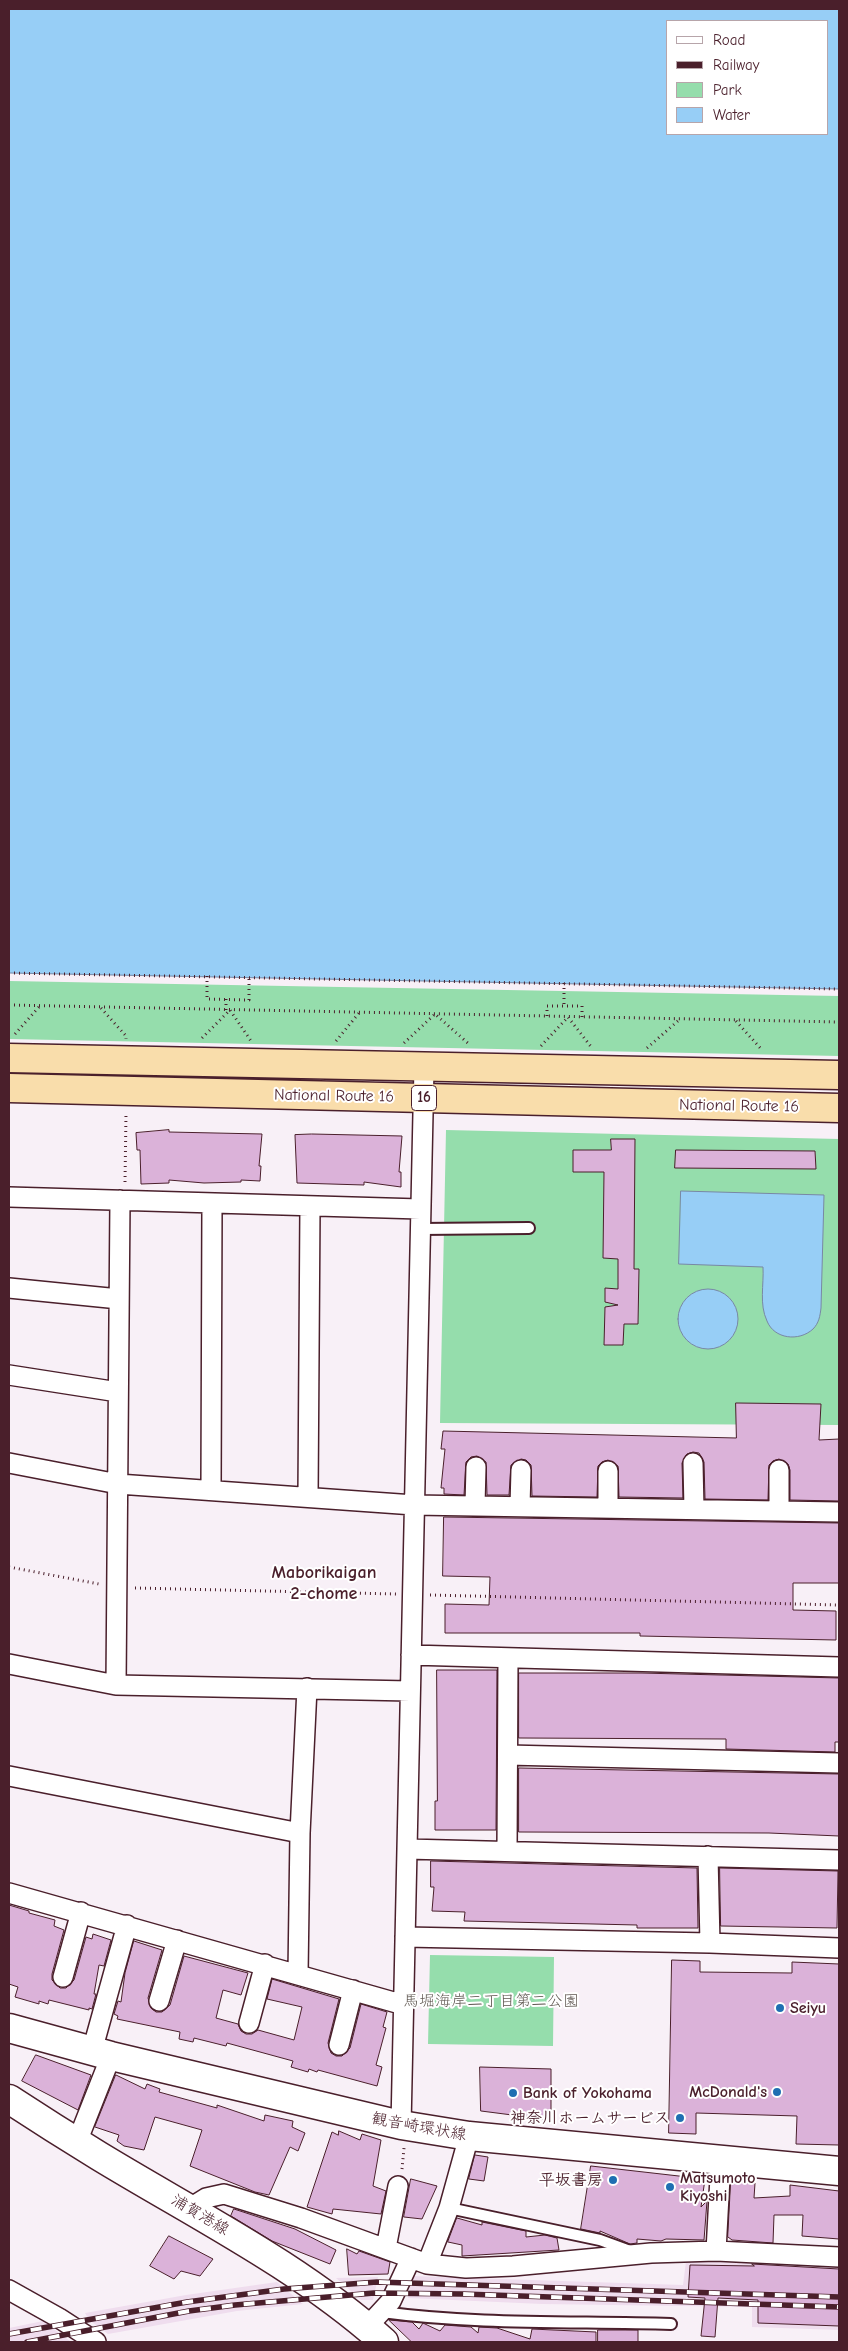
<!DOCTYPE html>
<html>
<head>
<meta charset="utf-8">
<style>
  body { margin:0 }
  #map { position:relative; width:848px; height:2351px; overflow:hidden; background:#f8f0f7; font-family:"Comic Neue",sans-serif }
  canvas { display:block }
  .frame { position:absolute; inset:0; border:10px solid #4a1f2b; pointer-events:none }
  .legend { position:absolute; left:666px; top:20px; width:162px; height:115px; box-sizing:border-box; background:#fff; border:1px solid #b7a5aa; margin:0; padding:6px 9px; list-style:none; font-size:15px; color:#4a1f2b }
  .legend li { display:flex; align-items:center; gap:10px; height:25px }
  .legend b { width:25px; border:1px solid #b7a5aa }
</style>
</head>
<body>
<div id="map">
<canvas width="848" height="2351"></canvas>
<div class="frame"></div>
<ul class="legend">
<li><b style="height:6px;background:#fff"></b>Road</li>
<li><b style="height:6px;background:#4a1f2b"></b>Railway</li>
<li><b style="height:14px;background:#95ddac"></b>Park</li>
<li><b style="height:14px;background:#97cef6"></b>Water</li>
</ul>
</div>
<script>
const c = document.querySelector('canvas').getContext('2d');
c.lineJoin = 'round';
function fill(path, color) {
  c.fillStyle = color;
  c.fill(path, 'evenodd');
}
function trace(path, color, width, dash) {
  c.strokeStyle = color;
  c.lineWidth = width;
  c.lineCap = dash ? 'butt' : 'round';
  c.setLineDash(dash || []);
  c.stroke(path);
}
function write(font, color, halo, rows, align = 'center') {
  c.font = font + ' "Comic Neue","Klee One",sans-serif';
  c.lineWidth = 4;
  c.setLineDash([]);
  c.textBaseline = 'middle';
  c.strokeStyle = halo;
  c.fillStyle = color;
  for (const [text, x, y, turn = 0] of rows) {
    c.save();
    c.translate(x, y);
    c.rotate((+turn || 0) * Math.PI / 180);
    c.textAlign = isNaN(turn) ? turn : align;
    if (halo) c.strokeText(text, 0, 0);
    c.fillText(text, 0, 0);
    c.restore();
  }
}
fill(new Path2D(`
  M686 2261 839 2266V2330L752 2327V2307L542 2304 408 2298 411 2276 683 2285Z
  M378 2277 373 2300H361L336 2278Z
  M277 2282 303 2304 237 2311 108 2334 89 2320 85 2313 186 2295Z
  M43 2321 70 2341 9 2342V2328Z`), '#efddee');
fill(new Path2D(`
  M9 981 839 996V1056L9 1039Z
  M446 1130 839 1139V1425L440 1423Z
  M430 1955 554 1957 553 2046 428 2044Z`), '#95ddac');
const water = new Path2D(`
  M9 9H839V989L9 973ZM667 21H827V134H667Z
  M681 1191 824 1195 821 1308C820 1316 819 1323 813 1329 799 1342 774 1339 767 1321 759 1304 764 1285 763 1267L679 1264Z
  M678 1319a30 30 0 1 1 60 0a30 30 0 1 1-60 0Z`);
fill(water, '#97cef6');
trace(water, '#7888a5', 1);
const building = new Path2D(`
  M169 1130V1132L262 1134 259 1166H261L260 1181 241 1180V1182L204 1183 169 1180V1183L141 1184 140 1150H137L136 1133Z
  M312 1134 402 1136 399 1172H401V1187L364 1182V1185L297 1183 295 1135Z
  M611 1139H635L634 1269H639L638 1324H624L623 1345H604L605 1307 618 1305 605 1302V1288L618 1289V1259L603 1258 604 1172H573V1150H611Z
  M676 1150 815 1151 816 1169 675 1168Z
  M736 1403 821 1404 819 1440 839 1439V1501L790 1500V1470L788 1464 779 1459 773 1461 769 1465 768 1500 705 1499 704 1462 699 1453 693 1452 687 1454 682 1463 683 1498 619 1497 618 1466 608 1460 602 1462 598 1466 597 1497 532 1496 531 1465 526 1460 521 1459 511 1465 509 1495H487L486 1462 477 1456 471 1457 466 1462 464 1495 444 1494V1488H441L445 1449H441L443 1431 736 1438Z
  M444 1517 839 1523V1583H793V1610L836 1611V1640L640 1636V1633H445V1604L489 1605 490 1577 443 1576Z
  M437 1670H497L496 1830H435V1801H437Z
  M519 1673H641L839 1678V1742H835V1752L726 1749V1739L519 1738Z
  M519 1768 839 1774V1836L769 1833 519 1832Z
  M431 1861 697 1868 698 1928H637V1925L464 1921 465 1912 432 1911 434 1887H431Z
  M720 1868 838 1871 837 1928 721 1926Z
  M9 1905 29 1911V1913L55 1920 54 1926 64 1930 52 1974V1980L60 1988H66L74 1980 86 1937 92 1939 93 1934 111 1940 104 1966 99 1965 94 1994H96L92 2009 89 2008V2010L49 2000 48 2004 39 2001V2004L15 1997 18 1987 9 1984Z
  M134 1941 162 1950 148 1998 151 2008 156 2012H162L170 2005 184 1956 248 1973 241 1995 223 1990 216 2018 238 2024 241 2031 246 2034H252L258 2030 294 2040 302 2007 267 1999 272 1979 339 1999 328 2043 331 2053 336 2056H342L350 2048 361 2004 387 2012 383 2027 386 2028 376 2065 382 2067 377 2086 318 2070 317 2072 309 2069 308 2072 291 2067 293 2061 227 2043 226 2046 194 2038 193 2042 179 2039 180 2032 117 2019 118 2016 114 2014 118 2001 121 2002 125 1973Z
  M672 1960 700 1961V1972L792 1973V1962L839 1964V2145L796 2144 797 2116 696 2113V2134L669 2133Z
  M36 2055 91 2075 78 2110 22 2081Z
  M480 2067 551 2069V2120L481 2111Z
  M116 2075 145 2089 147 2084 160 2089 159 2092 217 2108V2105L264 2121 265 2115 293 2121 292 2127 305 2133 298 2151 290 2147 269 2195 255 2192 190 2166 202 2130 155 2117 144 2150 124 2146 117 2141 119 2135 95 2127Z
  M339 2131 360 2140 362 2134 381 2140 373 2186 386 2191 381 2214 333 2209 332 2214 307 2207 332 2132 338 2135Z
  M475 2155 488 2157 484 2181 469 2179Z
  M591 2166 705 2179 701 2207 707 2201 704 2240 666 2239 661 2241 637 2239V2243L630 2244 600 2231V2233L581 2229Z
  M411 2179 437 2186 422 2219 404 2217Z
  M731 2182 755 2183 754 2198 790 2196V2185L839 2191V2239L802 2236 803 2215H774L773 2243 732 2240 728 2237Z
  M234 2209 295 2229 336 2250 330 2264 272 2241 231 2216Z
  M457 2218 482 2225V2222L526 2231V2237L545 2235 557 2238 559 2250 462 2256V2245L448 2242Z
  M169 2236 213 2259 200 2276 181 2271 174 2279 150 2266Z
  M347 2249 357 2254 359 2251 390 2262 388 2274 349 2275Z
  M752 2264 839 2269V2326L758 2323V2300L718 2298 715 2337 701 2336 705 2298 688 2297 690 2265 754 2266Z
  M389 2320 412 2322 419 2329 423 2323 425 2324 440 2331 445 2325 471 2327 478 2333 479 2327 497 2328 530 2339 532 2329 596 2332V2342H412Z
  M598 2330H638V2342H598Z`);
fill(building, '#dbb2d9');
trace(building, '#4a1f2b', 1);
const lane = new Path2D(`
  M420 1229 529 1228
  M449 2208 600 2240 630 2251
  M382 2312C478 2325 575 2321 671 2324`);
const street = new Path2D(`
  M9 1197 420 1209
  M9 1288 119 1299
  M9 1375 118 1392
  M9 1463 118 1484 414 1505 839 1512
  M693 1463 694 1509
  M779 1470V1511
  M608 1471V1508
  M211 1490 212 1203
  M308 1497 310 1206
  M475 1505 476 1467
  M520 1506 521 1470
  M411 1655 839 1667
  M9 1664 116 1685 410 1691
  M116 1685 120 1200
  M508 1755 839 1763
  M9 1776 300 1833
  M407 1849 839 1860
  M507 1851 508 1658
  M9 1893 404 2005
  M405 1937 710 1943 708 1856
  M710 1943 839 1948
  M298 1974 300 1833 307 1688
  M63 1977 81 1912
  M159 2001 177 1940
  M249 2023 265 1964
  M339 2045 353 1990
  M92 2051 127 1925
  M401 2125 424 1067
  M77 2142 111 2056
  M190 2208 206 2198 224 2194 301 2218 427 2264 466 2268 513 2266 651 2253 716 2251 839 2257
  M386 2248 398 2186
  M716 2251 721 2159
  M427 2264 449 2208 469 2136
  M9 2290 59 2318 96 2342
  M367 2327 391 2301 411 2258`);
const secondary = new Path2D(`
  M9 2028 111 2056 401 2125 469 2136 839 2171
  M9 2099C38 2118 68 2137 99 2156 196 2215 299 2266 384 2342`);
const highway = new Path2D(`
  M9 1058 839 1075
  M9 1088 839 1108`);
trace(lane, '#4a1f2b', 14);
trace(street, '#4a1f2b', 22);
trace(secondary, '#4a1f2b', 31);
trace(highway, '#4a1f2b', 31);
trace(new Path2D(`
  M9 973 839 989
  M207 976V999L249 1000V977
  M564 983V1006
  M226 999V1010
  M9 1005 839 1022
  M101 1008 126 1036V1039
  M547 1016V1006H582V1017
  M736 1021 762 1050
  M15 1034 39 1007
  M202 1038 230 1010 251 1041
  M336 1041 359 1013
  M404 1043 435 1014 470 1045
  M541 1046 568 1017 592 1048
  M647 1048 679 1020
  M125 1182 126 1113
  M9 1567 99 1584
  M135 1588 396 1594
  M430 1595 839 1605
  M402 2169 404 2148`), '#4a1f2b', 3, [1, 4]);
trace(lane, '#fff', 10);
trace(street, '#fff', 19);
trace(secondary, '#fff', 28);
trace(highway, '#f9ddab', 28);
const rail = new Path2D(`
  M9 2334 187 2302 284 2289 377 2282 839 2297
  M27 2342 189 2311 235 2305 374 2293 463 2294 839 2307`);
trace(rail, '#4a1f2b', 5.5);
trace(rail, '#fff', 4, [11]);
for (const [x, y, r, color] of [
  [780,2008,5,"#1f6fb2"],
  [777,2092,5,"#1f6fb2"],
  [513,2093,5,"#1f6fb2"],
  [680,2118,5,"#1f6fb2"],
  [613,2180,5,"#1f6fb2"],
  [670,2187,5,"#1f6fb2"]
]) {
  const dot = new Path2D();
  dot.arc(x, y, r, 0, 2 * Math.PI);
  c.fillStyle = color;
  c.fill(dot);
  trace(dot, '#fff', 2);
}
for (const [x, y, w] of [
  [424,1098,25]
]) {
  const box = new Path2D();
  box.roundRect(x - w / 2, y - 12.5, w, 25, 4);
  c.fillStyle = '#fff';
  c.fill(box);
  trace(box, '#4a1f2b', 1);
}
write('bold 15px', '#4a1f2b', null, [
  ["16",424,1098]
]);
write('16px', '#4a1f2b', '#fff', [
  ["National Route 16",334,1096,1],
  ["National Route 16",739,1106,1],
  ["観音崎環状線",419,2127,10],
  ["浦賀港線",200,2215,31]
]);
write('16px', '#605852', '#fff', [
  ["馬堀海岸二丁目第二公園",491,2001]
]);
write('bold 16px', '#4a1f2b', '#fff', [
  ["Seiyu",790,2008],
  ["McDonald's",767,2092,"right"],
  ["Bank of Yokohama",523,2093],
  ["神奈川ホームサービス",670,2118,"right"],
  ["Matsumoto",680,2178],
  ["Kiyoshi",680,2196],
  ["平坂書房",603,2180,"right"]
], 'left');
write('bold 18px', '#4a1f2b', '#fff', [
  ["Maborikaigan",324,1573],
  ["2-chome",324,1594]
]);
</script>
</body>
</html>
